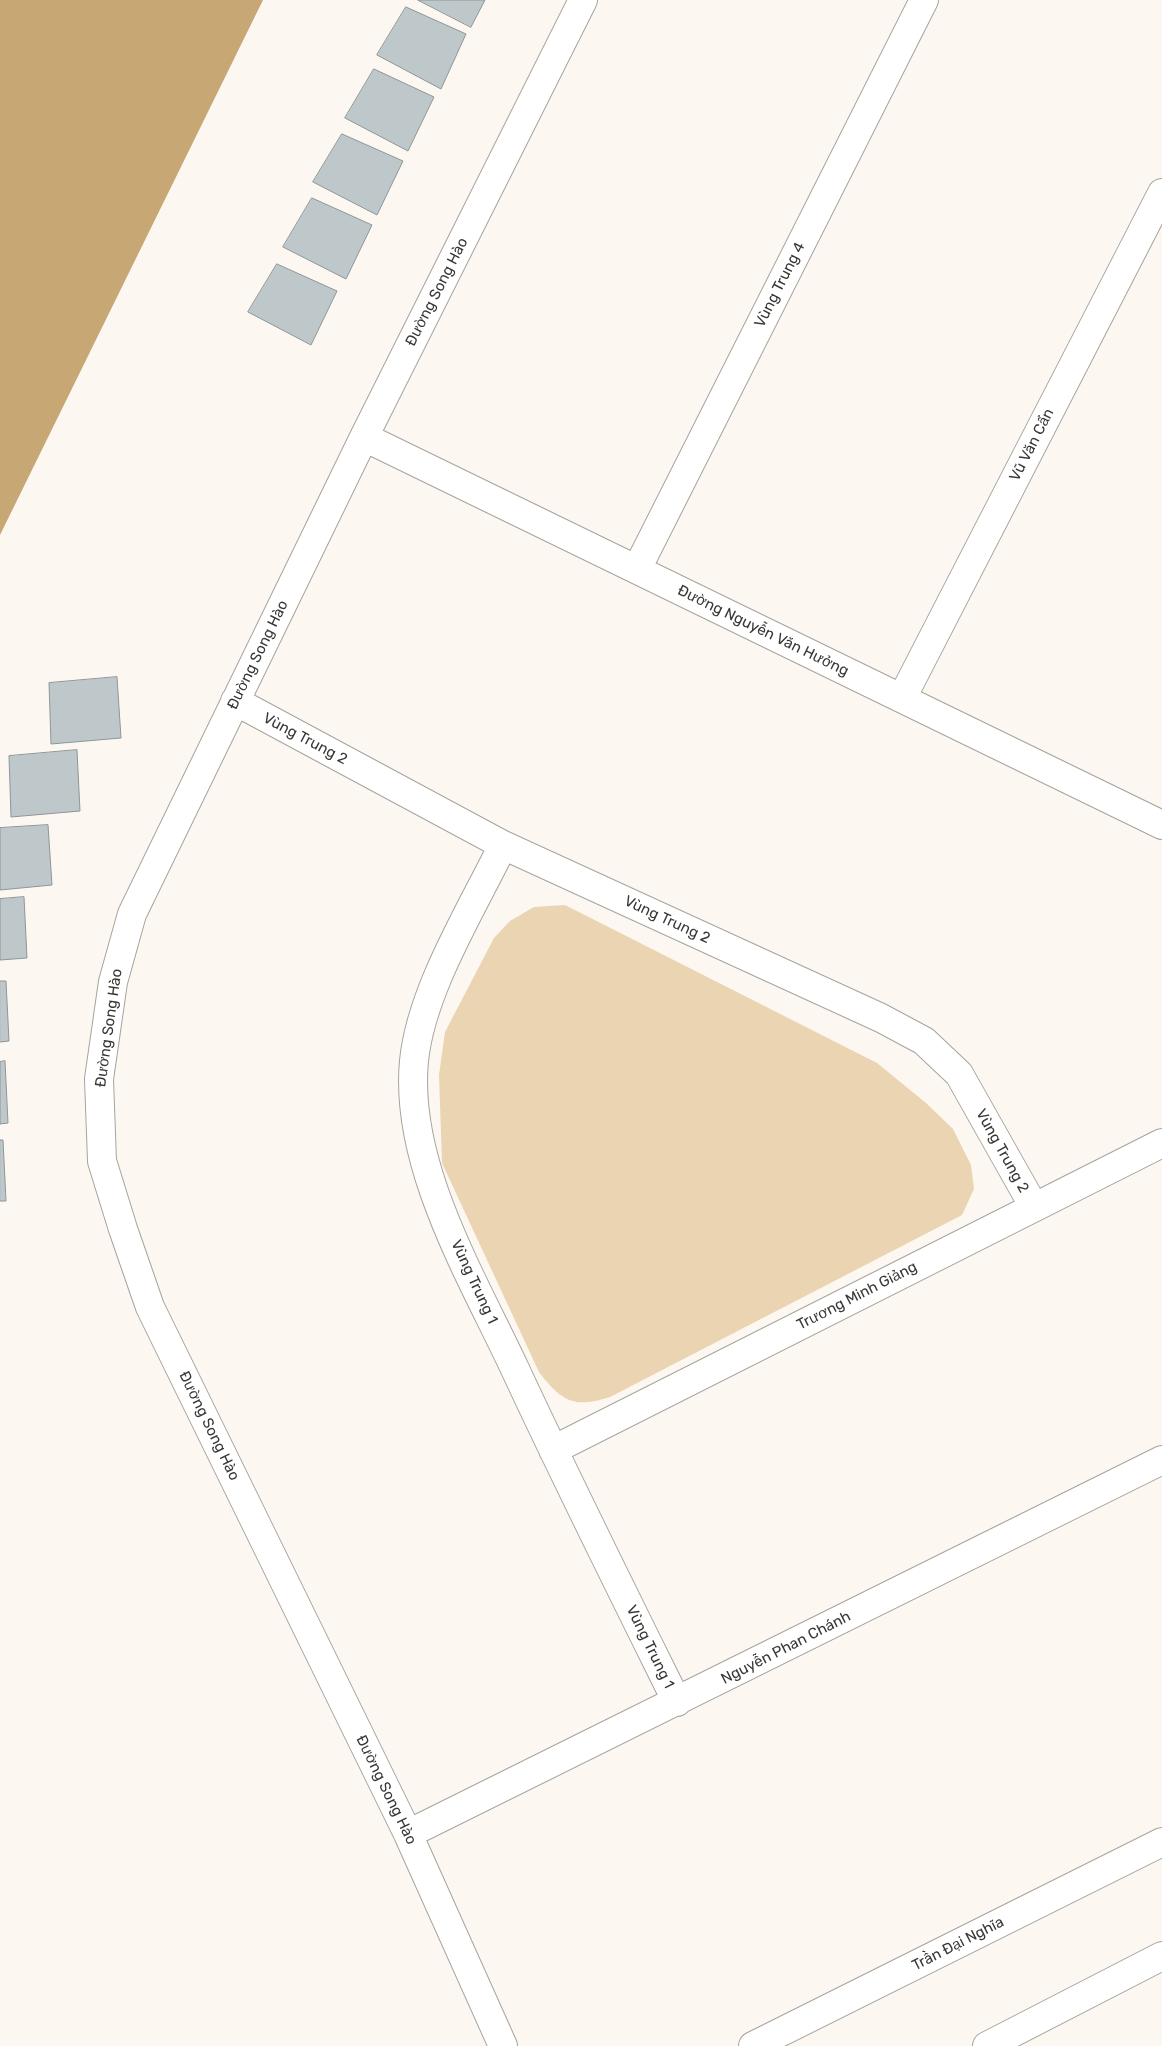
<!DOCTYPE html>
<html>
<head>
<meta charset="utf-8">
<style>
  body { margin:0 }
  canvas { display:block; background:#fcf7f1 }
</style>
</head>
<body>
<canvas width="1162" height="2046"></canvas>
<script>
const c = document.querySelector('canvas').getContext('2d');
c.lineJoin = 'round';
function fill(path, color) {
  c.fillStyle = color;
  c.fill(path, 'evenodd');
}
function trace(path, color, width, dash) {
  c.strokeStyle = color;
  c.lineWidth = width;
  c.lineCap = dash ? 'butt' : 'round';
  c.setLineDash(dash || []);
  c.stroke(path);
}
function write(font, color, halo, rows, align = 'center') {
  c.font = font + ' Rubik,sans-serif';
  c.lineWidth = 5;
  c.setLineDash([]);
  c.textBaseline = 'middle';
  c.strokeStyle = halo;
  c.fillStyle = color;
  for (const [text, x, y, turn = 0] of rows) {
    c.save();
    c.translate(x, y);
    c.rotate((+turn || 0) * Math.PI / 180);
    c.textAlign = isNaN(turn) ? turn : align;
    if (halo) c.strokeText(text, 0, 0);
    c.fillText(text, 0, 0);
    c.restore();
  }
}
fill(new Path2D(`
  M565 905 877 1063 926 1103 953 1129 971 1165 974 1189 962 1215 610 1397C574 1409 561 1401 539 1372L442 1163 439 1075 445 1032 494 938 510 921 534 907Z`), '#ead4b1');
fill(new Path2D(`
  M0 0H263L0 535Z`), '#c7a773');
const building = new Path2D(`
  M418 0H485L471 27Z
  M406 7 466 34 441 89 377 55Z
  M374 69 434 97 408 151 345 118Z
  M342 134 403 161 377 215 313 182Z
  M312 198 372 225 346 279 283 247Z
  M277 264 337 291 311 345 248 312Z
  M117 677 121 738 51 744 49 683Z
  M77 750 80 811 11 817 9 756Z
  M48 825 52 885 0 890V828Z
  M24 897 27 958 0 960V899Z
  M0 981H6L9 1041 0 1042Z
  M5 1061 8 1123 0 1124V1062Z
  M0 1140H3L6 1201H0Z`);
fill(building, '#bec7c9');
trace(building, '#8e9697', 1);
const minor = new Path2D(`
  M364 437 1162 825
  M637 569 924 0
  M902 698 1162 193
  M235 701 503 845 881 1018 924 1041 959 1074 1034 1207
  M503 845C472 909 421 990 414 1061 404 1165 472 1277 515 1369 567 1481 622 1591 677 1702
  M553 1450 1162 1143
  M408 1834 1162 1460
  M503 2046 408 1834 150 1307 123 1229 102 1161 99 1079 113 982 132 914 364 437 583 0`);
const major = new Path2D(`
  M753 2046 1162 1842
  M987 2046 1162 1956`);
trace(minor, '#a7a49d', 30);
trace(major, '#a7a49d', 30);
trace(minor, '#fff', 28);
trace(major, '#fff', 28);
write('15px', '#393835', '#fff', [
  ["Vùng Trung 4",780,285,-63],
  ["Đường Song Hào",437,292,-63],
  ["Vũ Văn Cẩn",1032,445,-63],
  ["Đường Nguyễn Văn Hưởng",763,631,26],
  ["Đường Song Hào",258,655,-64],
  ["Vùng Trung 2",305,739,28],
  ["Vùng Trung 2",667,920,25],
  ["Đường Song Hào",109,1028,-82],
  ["Vùng Trung 2",1002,1151,61],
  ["Vùng Trung 1",474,1282,65],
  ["Trương Minh Giảng",857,1296,-27],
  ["Đường Song Hào",209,1426,64],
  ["Vùng Trung 1",650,1647,64],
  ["Nguyễn Phan Chánh",786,1648,-27],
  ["Đường Song Hào",386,1790,64],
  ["Trần Đại Nghĩa",958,1944,-27]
]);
</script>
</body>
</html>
